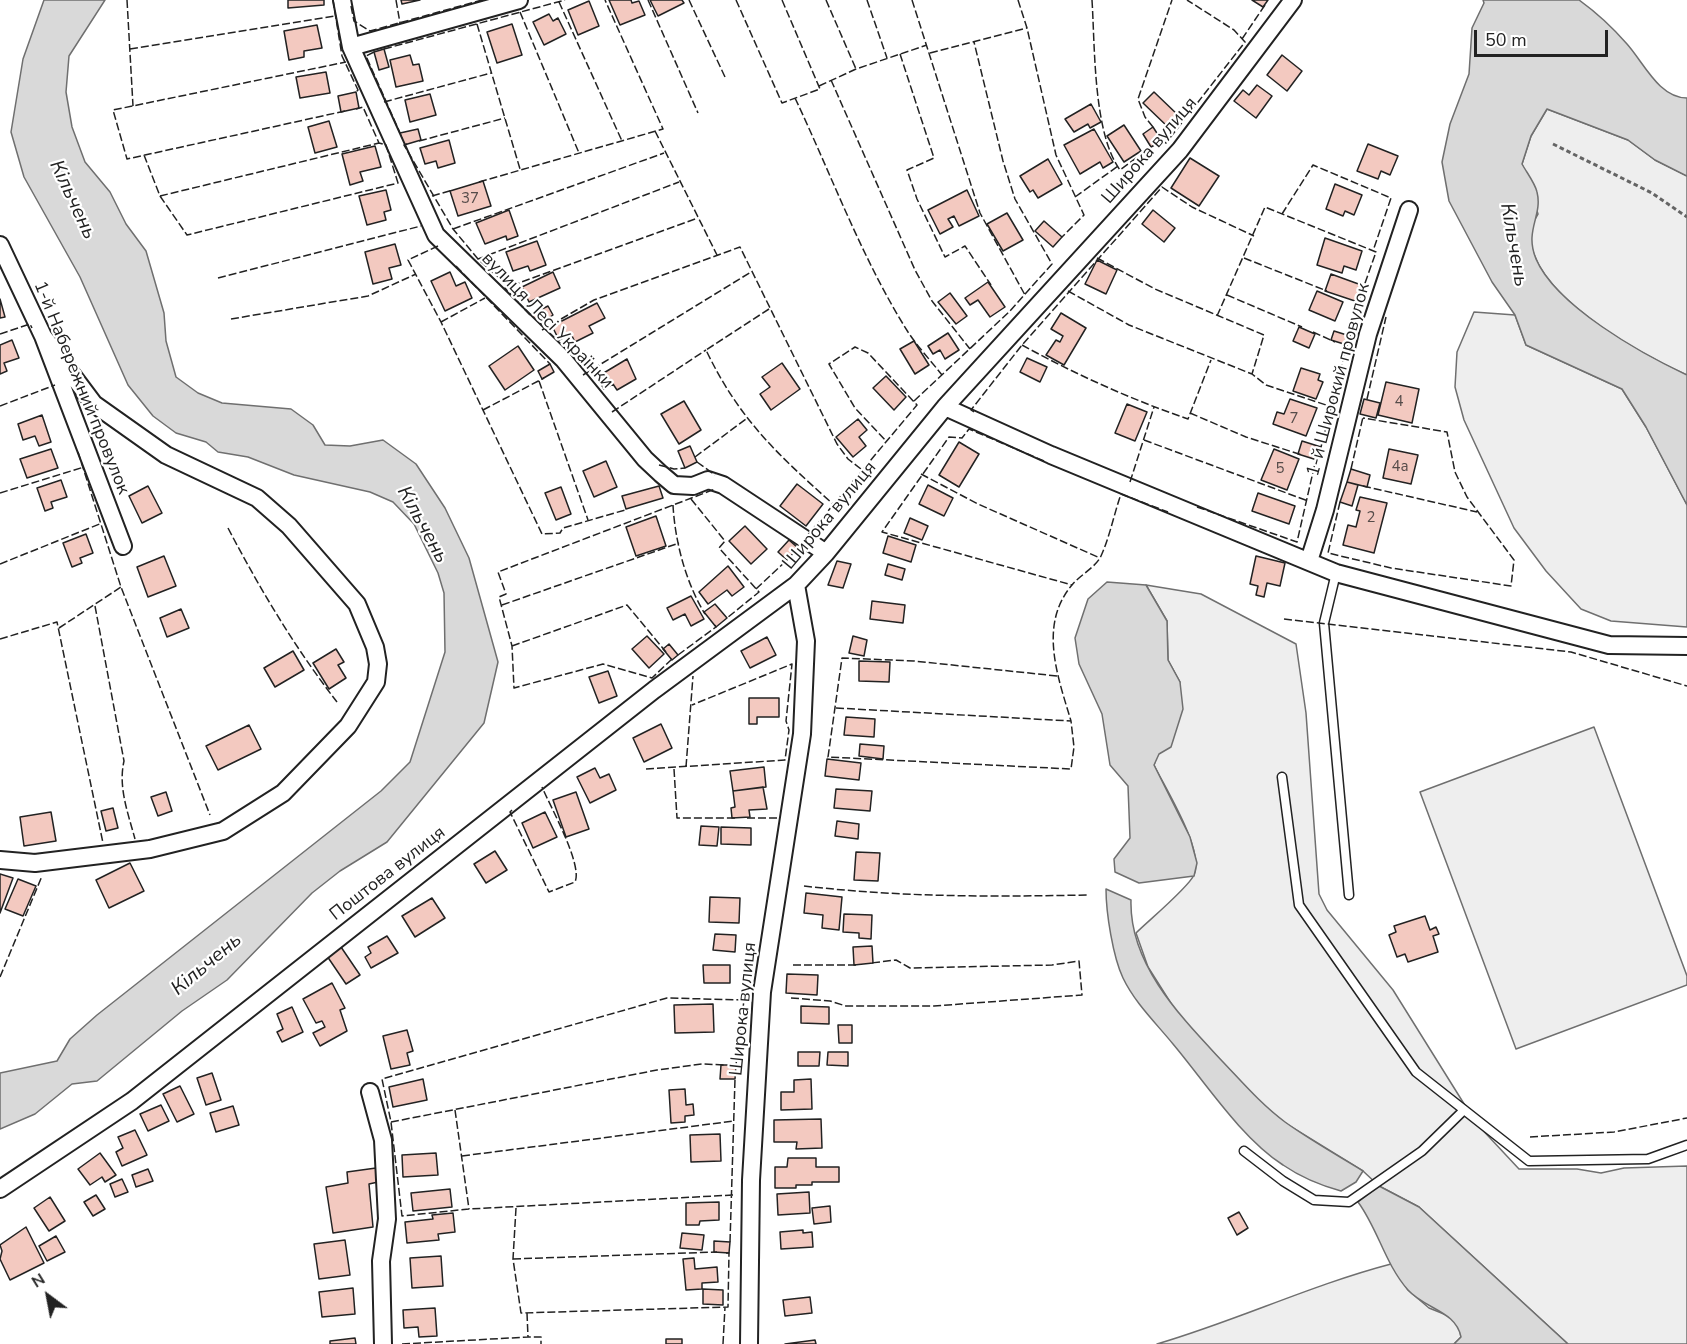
<!DOCTYPE html>
<html>
<head>
<meta charset="utf-8">
<style>
  body { margin:0 }
  #map { position:relative; width:1687px; height:1344px; overflow:hidden; background:#fff; font-family:"Nunito Sans",sans-serif }
  canvas { display:block }
  .north { position:absolute; left:18px; top:1266px; width:60px; height:60px; -webkit-text-stroke:4px #fff; paint-order:stroke; rotate:328deg; font-size:16px; font-weight:700; line-height:24px; text-align:center; color:#222 }
  .north::after { content:''; display:block; margin:auto; width:21px; height:27px; background:#222; clip-path:polygon(50% 0,100% 100%,50% 72%,0 100%) }
  .scale { position:absolute; left:1474px; top:30px; width:134px; height:27px; box-sizing:border-box; border:3px solid #222; border-top:0; padding-left:8px; font-size:18px; line-height:21px; white-space:nowrap; color:#222; -webkit-text-stroke:4px #fff; paint-order:stroke }
</style>
</head>
<body>
<div id="map">
<canvas width="1687" height="1344"></canvas>
<div class="north">N</div>
<div class="scale">50 m</div>
</div>
<script>
const c = document.querySelector('canvas').getContext('2d');
c.lineJoin = 'round';
function fill(path, color) {
  c.fillStyle = color;
  c.fill(path, 'evenodd');
}
function trace(path, color, width, dash) {
  c.strokeStyle = color;
  c.lineWidth = width;
  c.lineCap = dash ? 'butt' : 'round';
  c.setLineDash(dash || []);
  c.stroke(path);
}
function write(font, color, halo, rows, align = 'center') {
  c.font = font + ' "Nunito Sans",sans-serif';
  c.lineWidth = 4.5;
  c.setLineDash([]);
  c.textBaseline = 'middle';
  c.strokeStyle = halo;
  c.fillStyle = color;
  for (const [text, x, y, turn = 0] of rows) {
    c.save();
    c.translate(x, y);
    c.rotate((+turn || 0) * Math.PI / 180);
    c.textAlign = isNaN(turn) ? turn : align;
    if (halo) c.strokeText(text, 0, 0);
    c.fillText(text, 0, 0);
    c.restore();
  }
}
const green = new Path2D(`
  M1547 109 1628 140 1655 160 1687 176V375C1639 353 1527 293 1530 231 1531 226 1535 219 1538 214L1522 164 1531 136Z
  M1474 312 1515 315 1526 345 1622 389 1646 427 1687 505V627L1611 621 1581 609 1546 571 1514 528 1464 420 1455 387 1457 352Z
  M1146 585 1201 594 1296 644 1306 713 1319 894 1327 910 1393 990 1476 1123 1519 1169H1577L1601 1173 1624 1168 1687 1166V1344H1568L1419 1207 1379 1186 1363 1171 1285 1123 1262 1104 1179 1016 1148 967 1136 933C1148 921 1188 888 1194 875 1205 851 1165 788 1154 765L1180 682 1168 660 1167 621Z
  M1594 727 1687 976V985L1516 1049 1420 792Z
  M1391 1264 1408 1290 1429 1308 1449 1316 1459 1325 1461 1337 1454 1344H1157C1236 1321 1311 1285 1391 1264Z`);
fill(green, '#eee');
trace(green, '#6f6f6f', 1.5);
const water = new Path2D(`
  M44 0H105L69 56 66 92 72 127 85 162 110 192 126 224 146 251 164 313 166 341 176 377 198 393 222 403 291 409 313 425 325 445 350 446 383 440 416 464 445 508 469 558 498 662 484 723 387 842 340 871 312 893 227 980 182 1011 97 1081 72 1084 35 1114 0 1129V1073L57 1061 70 1039 97 1015 381 791 410 762 445 652 444 593 438 573 414 524 393 502 370 492 294 475 248 457 218 452 206 442 176 433 153 416 128 385 80 277 24 177 11 132 23 59Z
  M1483 0H1579C1597 13 1613 28 1627 44 1644 63 1659 98 1687 98V176L1655 160 1628 140 1547 109 1531 136 1522 164C1527 173 1535 183 1537 192 1543 216 1524 230 1536 259 1556 306 1642 354 1687 375V505L1646 427 1622 389 1526 345 1515 315 1492 282 1449 201 1442 162 1450 124 1469 74 1472 28 1484 3Z
  M1107 582 1146 585 1167 621 1168 660 1180 682 1183 709 1171 747 1159 754 1154 765 1190 837 1197 863 1194 876 1139 883 1115 872 1114 859 1130 838 1128 786 1110 765 1102 714 1079 664 1075 638 1088 599Z
  M1106 889 1131 900C1129 965 1182 1018 1223 1062 1243 1083 1262 1105 1285 1122 1310 1140 1337 1155 1363 1171L1356 1182 1341 1191C1319 1185 1302 1178 1283 1165 1241 1138 1205 1082 1173 1044 1155 1022 1135 1003 1123 978 1113 957 1106 913 1106 889Z
  M1379 1186 1419 1207 1568 1344H1454L1461 1337C1456 1311 1425 1309 1408 1290 1385 1264 1378 1229 1358 1202Z`);
fill(water, '#d9d9d9');
trace(water, '#6f6f6f', 1.5);
const building = new Path2D(`
  M288 0H324V5L288 8Z
  M401 0H420L402 4Z
  M609 0H631L632 3 639 1 645 15 620 25Z
  M650 0H682L684 3 658 16Z
  M1252 0H1268L1263 7Z
  M589 1 599 26 578 35 568 10Z
  M549 14 553 21 558 18 566 34 544 45 533 22Z
  M512 24 522 55 497 63 487 32Z
  M317 25 322 48 304 51V57L289 60 284 31Z
  M384 49 389 67 379 70 374 52Z
  M410 55 413 65 419 64 423 81 396 87 390 60Z
  M1282 55 1302 71 1287 91 1267 75Z
  M326 72 330 93 300 98 296 77Z
  M1257 85 1272 96 1256 118 1234 101 1243 90 1249 95Z
  M356 92 359 108 341 112 338 96Z
  M1154 92 1180 117 1169 128 1143 103Z
  M430 94 436 115 410 122 405 100Z
  M1091 104 1101 122 1090 128 1088 124 1074 132 1065 119Z
  M329 121 337 147 315 153 308 127Z
  M1124 125 1141 151 1124 162 1107 136Z
  M1153 127 1162 141 1151 147 1143 134Z
  M418 129 421 140 404 145 400 133Z
  M1094 129 1113 162 1103 168 1100 162 1080 174 1064 145Z
  M449 140 455 163 438 168 436 161 425 164 420 148Z
  M1368 144 1398 156 1390 175 1381 171 1378 179 1357 171Z
  M375 146 381 167 360 172 363 181 350 185 342 154Z
  M1190 158 1219 176 1199 206 1171 188Z
  M1048 159 1062 184 1038 198 1033 190 1030 192 1020 176Z
  M483 181 491 206 458 216 450 191Z
  M1335 184 1362 195 1354 215 1345 211 1343 216 1326 209Z
  M386 190 391 210 384 212 386 220 367 225 359 196Z
  M967 190 979 216 959 226 954 216 948 219 953 227 940 234 928 210Z
  M509 210 518 236 507 240 506 236 485 244 476 223Z
  M1153 210 1175 228 1164 242 1142 224Z
  M1007 213 1023 240 1003 251 987 224Z
  M1044 221 1062 237 1053 247 1035 231Z
  M1325 238 1362 251 1356 270 1344 266 1342 273 1317 265Z
  M537 241 546 265 530 271 528 266 513 271 506 252Z
  M395 244 401 265 389 268 392 279 373 284 365 252Z
  M1097 260 1117 270 1106 294 1085 284Z
  M450 272 456 286 465 282 472 298 445 311 431 281Z
  M553 272 560 288 529 302 522 287Z
  M1331 274 1364 286 1358 302 1325 291Z
  M988 282 1005 307 990 317 978 300 970 305 965 298Z
  M1317 291 1343 302 1335 321 1309 310Z
  M950 293 967 316 956 324 938 302Z
  M0 299 5 317 0 318Z
  M597 303 605 318 589 326 593 333 575 342 571 334 559 340 552 326Z
  M548 306 553 315 538 325 530 315Z
  M1061 313 1086 328 1064 365 1046 355 1056 340 1060 342 1063 336 1051 329Z
  M1299 327 1315 334 1309 348 1293 341Z
  M1334 331 1350 336 1347 345 1331 340Z
  M948 333 959 350 945 359 940 350 933 354 928 346Z
  M12 340 19 358 4 363 7 371 0 374V345Z
  M914 341 929 365 915 374 900 349Z
  M518 346 534 370 505 390 489 366Z
  M1027 358 1047 367 1040 382 1020 372Z
  M627 359 636 379 617 390 613 384 604 389 597 377Z
  M782 363 800 389 771 410 760 394 770 387 762 377Z
  M550 364 554 372 542 379 538 371Z
  M1301 368 1320 374 1318 380 1323 382 1316 399 1293 391Z
  M886 376 906 397 894 410 873 388Z
  M1386 382 1419 389 1412 423 1378 415Z
  M1290 399 1317 408 1306 436 1273 424 1277 412 1284 414Z
  M1364 399 1380 403 1376 418 1360 414Z
  M684 401 701 430 679 444 661 414Z
  M1127 404 1147 412 1135 441 1115 433Z
  M42 415 51 442 39 446 35 436 23 440 18 424Z
  M858 419 867 430 859 437 866 446 853 457 836 437Z
  M1302 441 1321 447 1317 460 1298 454Z
  M959 442 979 454 959 487 939 475Z
  M690 446 697 462 685 468 678 451Z
  M51 449 58 468 27 478 20 459Z
  M1274 449 1299 459 1287 490 1261 480Z
  M1389 449 1418 455 1411 484 1383 478Z
  M606 461 617 487 594 497 583 471Z
  M1351 469 1370 475 1367 487 1347 482Z
  M61 480 67 497 51 502 53 508 45 511 37 488Z
  M1347 482 1358 485 1352 506 1340 502Z
  M797 484 823 504 806 526 780 506Z
  M928 485 953 498 944 516 919 504Z
  M148 486 162 513 142 523 129 496Z
  M659 486 663 498 626 509 622 496Z
  M561 487 571 514 556 520 545 493Z
  M1258 493 1295 506 1289 524 1252 511Z
  M1360 497 1387 503 1374 553 1343 545 1348 525 1356 527 1360 511 1356 510Z
  M656 516 666 546 636 556 626 527Z
  M910 518 928 526 922 540 904 533Z
  M745 526 767 549 751 564 729 541Z
  M86 534 93 553 80 558 82 563 72 567 63 543Z
  M888 536 916 545 911 562 883 553Z
  M789 540 798 548 787 560 778 552Z
  M164 556 176 586 148 597 137 567Z
  M1256 556 1285 563 1280 586 1267 583 1264 597 1256 595 1258 586 1250 584Z
  M837 561 851 564 843 588 828 585Z
  M888 564 905 569 902 580 885 575Z
  M728 566 744 587 732 596 727 590 708 604 699 592Z
  M691 596 704 619 691 626 685 614 673 620 667 608Z
  M872 601 905 605 903 623 870 619Z
  M715 604 727 618 716 627 704 612Z
  M181 609 189 628 167 637 160 618Z
  M647 636 664 654 649 668 632 649Z
  M853 636 867 640 864 656 849 653Z
  M767 637 776 655 750 668 741 651Z
  M669 644 678 655 672 660 663 649Z
  M336 649 344 662 338 665 346 678 329 689 313 663Z
  M293 651 304 670 275 687 264 668Z
  M859 661 890 662 889 682 859 681Z
  M608 671 617 696 599 703 589 677Z
  M749 698H779V717H757V724H749Z
  M846 717 875 719 874 737 844 735Z
  M661 724 672 748 644 762 633 738Z
  M249 725 261 749 218 770 206 746Z
  M860 744 884 746 883 759 859 756Z
  M827 759 861 763 859 780 825 776Z
  M764 767 766 787 733 791 730 771Z
  M595 768 600 778 609 774 616 790 590 803 577 777Z
  M763 787 767 809 749 810 750 817 732 818 731 808 735 807 733 791Z
  M836 789 872 791 870 811 834 808Z
  M166 792 172 811 158 816 151 797Z
  M576 792 589 829 566 837 553 800Z
  M113 808 118 828 106 831 101 811Z
  M51 812 56 841 24 846 20 817Z
  M545 812 557 837 533 848 522 823Z
  M837 821 859 824 858 839 835 836Z
  M701 826 719 827 717 846 699 845Z
  M721 827 751 828V845L721 844Z
  M495 851 507 870 486 883 474 864Z
  M856 852 880 853 878 881 854 880Z
  M130 863 144 891 109 908 96 880Z
  M0 874 13 878 0 913Z
  M18 879 36 886 23 916 5 909Z
  M806 893 842 897 839 930 822 928 823 915 804 913Z
  M710 897 740 898 739 923 709 922Z
  M432 898 445 918 415 937 402 916Z
  M844 914 872 915 871 939 859 938V933L843 932Z
  M1425 916 1430 930 1436 927 1439 934 1433 936 1438 952 1408 962 1405 954 1397 957 1389 935 1396 932 1394 926Z
  M715 934 736 935 735 952 713 950Z
  M387 936 398 953 371 968 365 957 371 953 368 947Z
  M872 946 873 963 854 965 853 947Z
  M341 947 360 975 346 984 327 956Z
  M703 965H730V983H704Z
  M787 974 818 975 817 995 786 993Z
  M332 983 345 1008 340 1010 347 1031 320 1046 313 1033 325 1027 322 1021 316 1023 303 999Z
  M713 1004 714 1032 675 1033 674 1005Z
  M801 1006 829 1007V1024L801 1023Z
  M292 1007 303 1032 282 1042 277 1032 283 1029 277 1014Z
  M838 1025H852V1043H839Z
  M407 1030 413 1051 407 1053 410 1065 391 1069 383 1036Z
  M798 1052H820L819 1066H798Z
  M828 1052H848V1066L827 1065Z
  M721 1065H736L735 1079H720Z
  M212 1073 221 1100 206 1105 197 1078Z
  M423 1079 427 1100 393 1107 389 1087Z
  M811 1079 812 1109 781 1110V1092H794V1080Z
  M180 1086 194 1114 177 1122 163 1094Z
  M685 1089 686 1105 693 1104 694 1115 685 1116V1122L671 1123 669 1090Z
  M161 1105 169 1121 148 1131 140 1114Z
  M233 1106 239 1125 216 1132 210 1113Z
  M821 1119 822 1148 796 1149 797 1142H774V1120Z
  M135 1130 147 1155 122 1166 116 1152 123 1148 118 1137Z
  M720 1134 721 1161 691 1162 690 1135Z
  M100 1153 116 1175 105 1182 102 1177 90 1185 78 1169Z
  M436 1153 438 1175 403 1177 402 1155Z
  M788 1158H816V1167H839V1182H812V1185H796V1188H775V1167H787Z
  M376 1168 378 1182 369 1184 373 1227 333 1233 326 1187 348 1183 347 1172Z
  M148 1169 153 1181 136 1187 132 1175Z
  M122 1179 128 1192 115 1197 110 1184Z
  M450 1189 452 1207 413 1211 411 1193Z
  M809 1192 810 1213 778 1215 777 1194Z
  M96 1195 105 1209 93 1216 84 1202Z
  M50 1197 65 1221 49 1231 34 1208Z
  M719 1202V1220L700 1221 699 1225H686V1203Z
  M830 1206 831 1222 814 1224 812 1208Z
  M1239 1212 1248 1228 1237 1235 1228 1218Z
  M453 1213 455 1232 438 1234 439 1240 407 1243 405 1222 433 1219 432 1215Z
  M26 1227 44 1263 10 1280 0 1259 2 1251 0 1245Z
  M803 1230V1233L812 1232 813 1247 781 1249 780 1232Z
  M682 1233 704 1235 702 1250 680 1248Z
  M56 1236 65 1252 47 1261 39 1246Z
  M345 1240 350 1275 319 1279 314 1244Z
  M714 1241 730 1242 729 1253 714 1252Z
  M441 1256 443 1286 412 1288 410 1258Z
  M694 1258 695 1269 717 1267 718 1282 702 1283V1289L686 1290 683 1259Z
  M353 1288 355 1314 322 1317 319 1292Z
  M703 1289 723 1290V1305L703 1304Z
  M810 1297 812 1313 785 1316 783 1300Z
  M435 1308 437 1336 419 1337 418 1327 404 1328 403 1310Z
  M355 1338 356 1344H330V1341Z
  M666 1339H682V1344H666Z
  M815 1340 816 1344H785Z`);
fill(building, '#f3c9c0');
trace(building, '#222', 1.5);
const lane = new Path2D(`
  M1336 573 1324 623 1349 895
  M1282 777 1299 905 1416 1072 1529 1161 1648 1159 1687 1145
  M1244 1151 1283 1181 1314 1200 1349 1202 1422 1151 1463 1111`);
const street = new Path2D(`
  M342 0 351 47 436 235 563 359 645 459 661 474 674 485 693 486 708 480 723 485 826 553
  M351 47 519 0
  M0 245 43 336 123 546
  M945 407 1051 455 1336 573 1609 645 1687 646
  M1309 561 1325 510 1368 334 1409 210
  M0 860 35 863 150 849 223 831 283 793 348 726 376 682 378 664 375 647 357 604 289 526 257 498 166 455 94 404 43 336
  M370 1092 383 1140 387 1219 381 1261 383 1344
  M0 1189 132 1101 654 690 796 585 826 553 945 407 1180 150 1293 0
  M749 1344 751 1180 762 992 802 734 806 641 796 585`);
trace(lane, '#222', 11);
trace(street, '#222', 20);
trace(new Path2D(`
  M1553 144 1652 193 1687 217`), '#646464', 3, [4.5, 3]);
trace(lane, '#fff', 8);
trace(street, '#fff', 16);
trace(new Path2D(`
  M127 0 133 106
  M333 0 342 56 358 90 356 92
  M396 0 400 23
  M648 0 698 113
  M689 0 725 77
  M736 0 782 103 820 89 782 0
  M826 0 856 69
  M867 0 887 58
  M912 0 980 213 1025 295
  M1018 0 1027 28 1056 155 1084 215 1062 237
  M1092 0C1095 46 1093 133 1120 170L1151 147
  M559 2 622 141
  M351 6 354 21 370 31 482 0
  M520 12 579 153
  M477 24 520 169
  M1242 39 1265 5
  M130 49 335 16
  M384 49 565 0
  M374 52 366 56 400 133
  M930 53 1027 28
  M900 54 934 158 907 170 917 199 945 257 965 246 991 285
  M831 80 915 270 932 301 970 349
  M819 86 856 69 927 45
  M795 98C831 174 863 261 908 332 918 347 931 361 942 375
  M384 102 491 73
  M345 111 127 159 113 110 346 62
  M1153 127 1145 117 1138 99 1172 0
  M655 131 717 255
  M419 141 505 118
  M1162 141 1166 143 1245 42 1234 30 1187 0
  M407 144 404 145 453 229 478 259 508 286
  M144 155 160 196 187 235 398 183 386 145 379 143 363 107 356 109
  M479 182 663 129 605 0
  M160 196 379 143
  M432 196 453 190
  M1075 197 1118 166
  M1282 214 1313 165 1391 198 1373 251
  M453 229 664 153
  M438 246 408 260 441 322 542 534 560 533 563 528 625 510
  M1097 258 1155 289 1264 335 1252 374
  M1244 258 1327 291
  M478 259 679 182
  M456 266 550 364
  M218 278 421 226
  M1068 291 1129 325 1252 374 1266 385 1332 407
  M1227 295 1302 327
  M769 309 706 350C739 419 777 454 833 504
  M530 315 505 288 698 218
  M1217 316 1265 207 1376 252 1364 286
  M231 319 368 296 416 274
  M441 322 485 298
  M542 330 594 300 740 247 837 444 848 459 861 469
  M1313 332 1335 342
  M0 334 30 324 32 328
  M1350 336 1358 302H1356
  M1022 345C1075 374 1130 399 1188 419L1211 360
  M583 375 751 272
  M539 381 588 520
  M1367 399 1386 317
  M914 401 1009 312 1052 264 1015 199 1003 161 974 42
  M0 406 55 385
  M483 410 544 378
  M612 412 706 350
  M974 412 971 410 1022 345 1162 187 1192 207 1254 236
  M1190 413 1246 437 1302 455
  M1144 440 1308 501
  M1321 447 1347 345
  M78 452 121 587 210 815
  M695 457 746 419
  M1044 461 969 429 962 438 949 437 882 532 1072 585
  M697 462 715 475
  M659 465 674 469 685 468
  M1351 469 1363 417
  M921 474 978 504 1100 558
  M1130 482 1154 407
  M1363 486 1477 512
  M0 493 84 467
  M691 499 725 541 719 548 759 592 727 618
  M1340 502 1328 553 1391 568 1511 586 1514 560 1467 497 1455 472 1447 432 1363 418
  M673 505C675 542 686 583 705 614
  M1197 507 1297 542 1316 459
  M228 528C260 589 295 648 337 702
  M807 536 917 405 868 353 855 347 829 364 855 408 886 441
  M0 564 102 523
  M756 589 787 560
  M502 605 679 543
  M95 606 124 761C118 787 128 813 135 839
  M1284 619 1571 652 1687 686
  M59 628 121 587
  M0 639 57 622 103 843
  M512 646 627 605 666 652
  M678 655 716 627 715 625
  M672 659 652 678 603 664 514 688 512 646 499 597 506 594 498 572 715 489
  M1057 676 914 661 842 658 828 757 1071 769 1074 747 1071 721
  M836 708 1071 721C1058 677 1038 625 1072 585 1080 575 1096 567 1101 556 1110 536 1114 514 1121 494L1168 512
  M686 767 693 676
  M646 769 785 760 789 730 786 721 792 664 692 705
  M674 769 677 818H735
  M512 810 510 812 549 892 575 882C583 865 550 806 542 787
  M747 818H777
  M804 886C899 897 990 897 1087 895
  M793 965H856
  M0 977 42 876
  M791 998 830 1001 846 1006H934L1082 995 1079 961 1052 965 910 968 896 960 871 963
  M455 1110 469 1209
  M391 1122 657 1070 702 1064 724 1065
  M1530 1137 1614 1132 1687 1118
  M462 1156 734 1121
  M733 1195 469 1209 402 1216 391 1122 382 1079 667 998 744 1000 736 1065H733
  M516 1208 513 1259 521 1313 728 1307 729 1253H726
  M730 1242 735 1079
  M513 1259 717 1252
  M527 1313 528 1337
  M402 1344 528 1337H541V1344
  M723 1344 725 1307`), '#222', 1.5, [8, 3]);
write('15px', '#564c4a', null, [
  ["37",470,199],
  ["4",1399,402],
  ["7",1294,419],
  ["4а",1400,467],
  ["5",1280,469],
  ["2",1371,518]
]);
write('18px', '#222', '#fff', [
  ["Широка вулиця",1150,151,-49],
  ["вулиця Лесі Українки",547,321,46],
  ["1-й Широкий провулок",1339,380,-75],
  ["1-й Набережний провулок",81,388,68],
  ["Широка вулиця",830,516,-50],
  ["Поштова вулиця",388,874,-38],
  ["Широка вулиця",744,1009,-84]
]);
write('italic 20px', '#222', '#fff', [
  ["Кільчень",72,200,65],
  ["Кільчень",1513,245,80],
  ["Кільчень",422,525,61],
  ["Кільчень",207,965,-40]
]);
</script>
</body>
</html>
